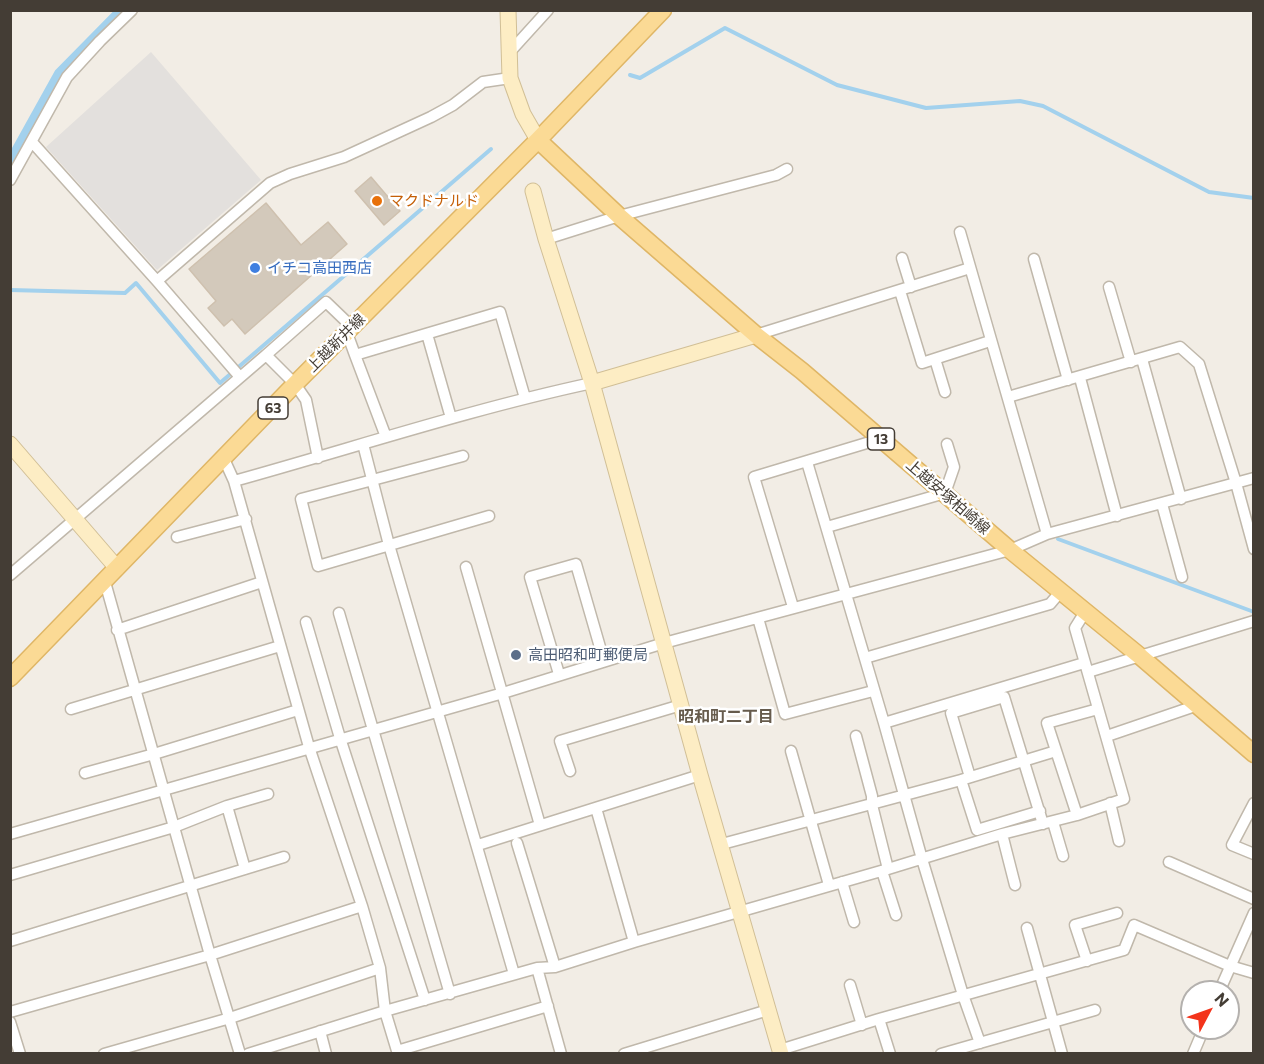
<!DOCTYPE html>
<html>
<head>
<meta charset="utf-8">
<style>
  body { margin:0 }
  #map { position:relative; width:1264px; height:1064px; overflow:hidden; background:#f2ede5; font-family:Commissioner,sans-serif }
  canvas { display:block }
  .frame { position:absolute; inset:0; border:12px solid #443d35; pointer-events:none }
  .north { position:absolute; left:1180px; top:980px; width:60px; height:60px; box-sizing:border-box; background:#fff; border:2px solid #b4b1ae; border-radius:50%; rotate:49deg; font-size:16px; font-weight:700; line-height:24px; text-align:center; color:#443d35 }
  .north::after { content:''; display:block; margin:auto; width:21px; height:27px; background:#f3341b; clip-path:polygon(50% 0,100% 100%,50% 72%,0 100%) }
</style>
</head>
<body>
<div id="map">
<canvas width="1264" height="1064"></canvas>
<div class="frame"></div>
<div class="north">N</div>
</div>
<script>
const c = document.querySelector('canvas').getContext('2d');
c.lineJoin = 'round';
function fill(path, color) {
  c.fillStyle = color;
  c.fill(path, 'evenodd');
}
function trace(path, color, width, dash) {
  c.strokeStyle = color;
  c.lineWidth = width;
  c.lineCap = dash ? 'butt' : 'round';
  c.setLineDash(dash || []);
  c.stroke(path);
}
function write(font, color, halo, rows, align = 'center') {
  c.font = font + ' Commissioner,"Noto Sans JP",sans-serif';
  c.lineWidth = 5;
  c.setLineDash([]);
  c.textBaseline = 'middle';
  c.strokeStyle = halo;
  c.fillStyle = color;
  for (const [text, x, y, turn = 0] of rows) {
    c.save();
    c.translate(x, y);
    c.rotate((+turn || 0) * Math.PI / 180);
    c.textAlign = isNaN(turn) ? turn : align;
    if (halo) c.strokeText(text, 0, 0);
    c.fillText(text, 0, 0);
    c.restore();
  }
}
fill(new Path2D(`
  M151 52 261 180 157 270 46 147Z`), '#e3e0dd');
trace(new Path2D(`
  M630 75 640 78 725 28 837 85 926 108 1020 101 1043 106 1209 192 1254 198
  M10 290 125 293 136 283 220 383 491 149
  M1058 539 1254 612`), '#a3d1ed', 4);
trace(new Path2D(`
  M10 164 60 74 123 10`), '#a3d1ed', 12);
const building = new Path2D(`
  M371 177 400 211 384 225 355 191Z
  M266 203 301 245 328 222 347 244 245 334 232 319 224 326 208 308 216 301 189 269Z`);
fill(building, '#d3c9bb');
trace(building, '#cec0ae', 1.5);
const street = new Path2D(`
  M508 54 548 10
  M32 142 157 281 240 377
  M10 180 67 77 100 41 132 10
  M960 232 1047 534
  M546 239 619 216 776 175 787 169
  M902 258 911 287
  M1034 259 1068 380
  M157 281 270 183 290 174 344 157 431 117 453 105 483 82 510 78
  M1109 287 1131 362
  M900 291 922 363 990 341
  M347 333 355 355 500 312 525 398
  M427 334 451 418
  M756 335 970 268
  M266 355 326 302 352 327
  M355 355 386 437
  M935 359 945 392
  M1142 359 1181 499
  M1080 378 1117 516
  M1008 397 1180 347 1199 364 1236 483 1254 549
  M363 444 389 545 514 974
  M463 456 301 499 318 566 489 516
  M224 459 234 481C353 448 471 409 592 383
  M807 462 884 723 922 859 963 995 980 1043
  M234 481 309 747 362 906
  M1162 504 1182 577
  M827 527 945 493 954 467 947 444
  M177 537 246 519
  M466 567 540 825
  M10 575 266 355 295 384 306 400 318 458
  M105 582 210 955 240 1054
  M793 607 754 477 880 439
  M339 613 450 994
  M758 618 785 714 873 691
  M306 622 340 738 425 1000
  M117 630 262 582
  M865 658 1050 604 1061 591
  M1088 672 1254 621
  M559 674 530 577 576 564 604 661
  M71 709 280 646
  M884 723 1084 663
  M856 736 872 796V805L888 869
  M1107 736 1195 706
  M791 751 829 885
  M570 771 560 741 681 705
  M85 773 154 754 298 710
  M970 777 951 713 1004 697 1043 824
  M961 780 977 830 1040 811
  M1110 803 1119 841
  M1254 803 1232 845 1254 854
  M227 806 245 869
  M596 808 634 942
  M1077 815 1047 723 1098 709
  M1053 822 1063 856
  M10 834 503 693 664 643 1010 550 1047 534 1254 478
  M1002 834 1015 885
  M517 843 555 967
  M722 844 961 780 1056 751
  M478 845 700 775
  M1169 862 1254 899
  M882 871 896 915
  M10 875 174 827 227 806 268 794
  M842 882 854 922
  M1027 928 1062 1054
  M10 941 284 857
  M1087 961 1075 925 1117 913
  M537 968 561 1054
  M850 985 862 1025
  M1219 992 1254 913
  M10 1012 210 955 362 906 380 968 385 1011 398 1054
  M879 1019 890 1054
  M10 1022 20 1054
  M320 1031 326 1054
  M780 1050 879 1019 1124 950 1134 925 1230 966 1254 973
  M397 1051 548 1006
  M104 1054 230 1018 380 968
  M248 1054 385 1011 537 968 555 967 634 942 888 869 1002 834 1077 815 1124 799 1075 628 1085 612
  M624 1054 768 1010
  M941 1054 1095 1010
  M1193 1054 1204 1028`);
const secondary = new Path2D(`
  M508 10 510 78 523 114 538 140
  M533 191 546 239 592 383 700 775 781 1054
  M592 383 756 335
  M10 444 117 568`);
const primary = new Path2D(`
  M538 140 619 216 756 335 802 371 1010 550 1141 657 1254 754
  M10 678 295 384 538 140 663 10`);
trace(street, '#c0b8ab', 13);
trace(secondary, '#d1bf96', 17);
trace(primary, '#dfb666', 19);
trace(street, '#fff', 10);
trace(secondary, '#fdedc4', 15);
trace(primary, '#fbda95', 16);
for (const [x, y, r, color] of [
  [377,201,6,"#e8710a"],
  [255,268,6,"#3f7fe0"],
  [516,655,6,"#5c6f8a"]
]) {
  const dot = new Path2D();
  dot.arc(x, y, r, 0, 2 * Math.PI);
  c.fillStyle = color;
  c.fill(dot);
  trace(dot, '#fff', 2);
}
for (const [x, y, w] of [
  [273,408,30],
  [881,439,27]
]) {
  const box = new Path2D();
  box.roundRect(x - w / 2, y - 11, w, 22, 4.5);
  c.fillStyle = '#fff';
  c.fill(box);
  trace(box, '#443d35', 1.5);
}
write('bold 14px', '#443d35', null, [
  ["63",273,408],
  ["13",881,439]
]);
write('15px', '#c56008', '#fff', [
  ["マクドナルド",389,201]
], 'left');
write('15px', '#366cbe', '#fff', [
  ["イチコ高田西店",267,268]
], 'left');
write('15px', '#443d35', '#fff', [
  ["上越新井線",336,343,-45],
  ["上越安塚柏崎線",948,497,41]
]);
write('15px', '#4e5e75', '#fff', [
  ["高田昭和町郵便局",528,655]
], 'left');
write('bold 16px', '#665b4c', '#fff', [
  ["昭和町二丁目",726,717]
]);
</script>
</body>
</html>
